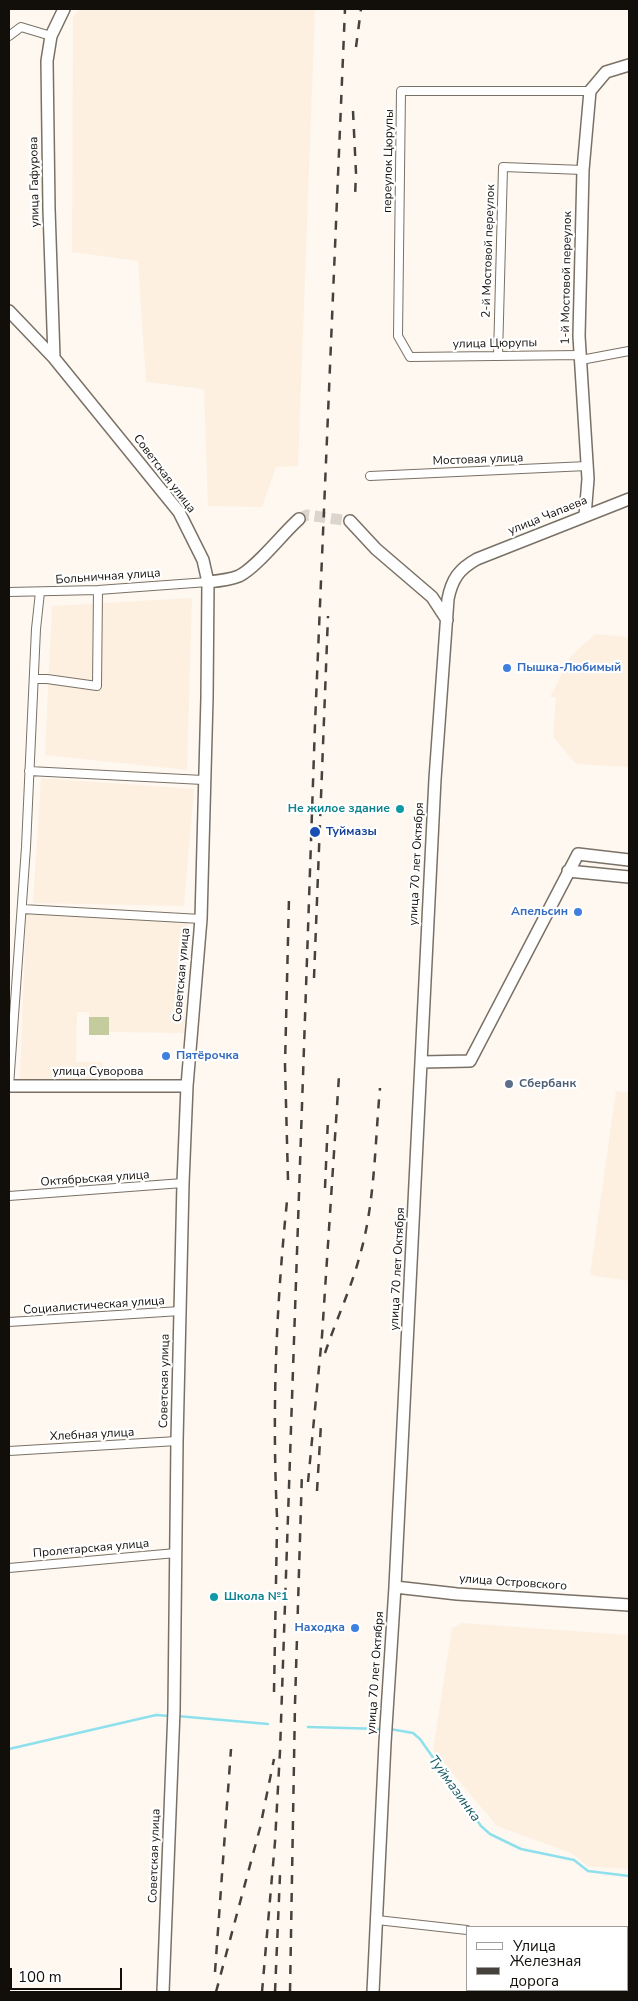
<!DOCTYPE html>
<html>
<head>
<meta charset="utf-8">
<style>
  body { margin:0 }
  #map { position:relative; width:638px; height:2001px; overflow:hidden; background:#fef8f0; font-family:"Nunito Sans",sans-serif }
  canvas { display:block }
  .frame { position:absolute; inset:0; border:10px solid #120f0b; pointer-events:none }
  .legend { position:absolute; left:466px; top:1926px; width:162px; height:65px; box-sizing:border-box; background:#fff; border:1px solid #a09f9d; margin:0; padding:6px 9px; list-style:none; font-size:15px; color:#120f0b }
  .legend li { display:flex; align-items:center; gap:10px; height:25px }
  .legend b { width:25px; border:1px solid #a09f9d }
  .scale { position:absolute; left:10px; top:1968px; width:112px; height:22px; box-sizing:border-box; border:2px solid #120f0b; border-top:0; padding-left:6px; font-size:15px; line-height:18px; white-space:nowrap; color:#120f0b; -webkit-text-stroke:4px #fff; paint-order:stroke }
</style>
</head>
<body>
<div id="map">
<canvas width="638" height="2001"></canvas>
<div class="frame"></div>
<ul class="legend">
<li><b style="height:6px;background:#fff"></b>Улица</li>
<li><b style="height:6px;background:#45423d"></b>Железная дорога</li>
</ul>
<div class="scale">100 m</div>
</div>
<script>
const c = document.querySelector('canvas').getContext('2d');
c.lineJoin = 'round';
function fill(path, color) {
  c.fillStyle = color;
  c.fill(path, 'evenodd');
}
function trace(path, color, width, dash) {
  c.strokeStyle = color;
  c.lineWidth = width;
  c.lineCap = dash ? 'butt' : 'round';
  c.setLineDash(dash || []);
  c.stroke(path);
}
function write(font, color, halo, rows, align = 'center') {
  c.font = font + ' "Nunito Sans",sans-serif';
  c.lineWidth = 4.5;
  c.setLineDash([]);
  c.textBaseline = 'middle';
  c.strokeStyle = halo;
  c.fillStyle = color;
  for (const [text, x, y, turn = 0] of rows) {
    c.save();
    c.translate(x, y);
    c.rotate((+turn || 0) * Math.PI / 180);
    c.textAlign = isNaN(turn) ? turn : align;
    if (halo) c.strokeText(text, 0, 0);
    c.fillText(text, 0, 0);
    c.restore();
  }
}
fill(new Path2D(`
  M81 9H315L298 466 276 467 262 507 208 506 204 389 146 382 138 261 72 252 73 16Z
  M192 598 187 770 45 755 52 606Z
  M595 634 629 637V767L576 764 553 737 556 697H550L571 656Z
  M41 778 194 789 184 906 33 903Z
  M26 914 188 920 184 1033 109 1032V1017H89V1012H77L76 1062H103V1081H20Z
  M616 1091 629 1093V1281L590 1275Z
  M462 1623 629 1635V1869L589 1867 571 1853 497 1826 433 1750 452 1628Z`), '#fdf0e1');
fill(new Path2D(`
  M89 1017H109V1035H89Z`), '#c4cc9e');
trace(new Path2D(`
  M177 1716 268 1724
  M308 1727 382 1729
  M390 1729 413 1733 420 1739 481 1826 490 1834 521 1849 574 1860 588 1871 629 1876
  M9 1749 156 1715 169 1716`), '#8ee0ed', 2.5);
trace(new Path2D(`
  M299 519 307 515 350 521`), '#dbd5ce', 11, [11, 5.5]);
const street = new Path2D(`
  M9 36 21 27 51 36
  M580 355 410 357 398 336 401 91H590
  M498 356 503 167 583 170
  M581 360 629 351
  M370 476 587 466
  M9 592 98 590 208 582
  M34 679H47L97 686 98 590
  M29 771 203 780
  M22 909 201 919
  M9 1086 26 847 36 629 40 592
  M9 1196 183 1183
  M9 1322 180 1311
  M9 1451 177 1441
  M9 1568 176 1553
  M377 1920 467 1930
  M627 1948H629`);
const secondary = new Path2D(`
  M9 311 54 358 179 512 203 560 208 582 207 698 201 919 187 1086 183 1183 177 1441 174 1710 163 1992
  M54 358 49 209 47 61 51 36 64 9
  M585 516 588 479 579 336 583 170 590 91 606 72 629 65
  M350 521 376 549 432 597 447 620
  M208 582C218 581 229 580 239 576 257 567 282 534 299 519
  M568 871 629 877
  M422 1062 470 1061 578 854 629 860
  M9 1086H187
  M395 1587 457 1594 629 1605
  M373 1992 385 1743 395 1587 435 779 448 599C452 579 459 569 477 559L629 499`);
trace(street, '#7a7166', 10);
trace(secondary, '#7a7166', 14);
trace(street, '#fff', 8);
trace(secondary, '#fff', 11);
trace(new Path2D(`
  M356 47 361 9
  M353 111 356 173 355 197
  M314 978 328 616
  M288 1180 285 1065 289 898
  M325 1188 328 1118
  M325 1353C336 1320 351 1289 360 1255 375 1203 375 1142 380 1088
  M308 1482 322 1336 339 1076
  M317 1491 321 1424
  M277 1517C272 1409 276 1309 287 1201
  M274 1692 277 1527
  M215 1972 231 1749
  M216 1992 260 1828 274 1759
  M262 1992 275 1842 280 1751 315 724 345 9
  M275 1992 280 1875
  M290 1992 295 1704 302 1472`), '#45423d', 2.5, [9, 9]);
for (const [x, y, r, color] of [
  [507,668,5,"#3f7fe0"],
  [400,809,5,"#0f9aa8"],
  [315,832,6,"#1a4fb4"],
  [578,912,5,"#3f7fe0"],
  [166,1056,5,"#3f7fe0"],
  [509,1084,5,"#5c6f8a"],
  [214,1597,5,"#0f9aa8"],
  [355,1628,5,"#3f7fe0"]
]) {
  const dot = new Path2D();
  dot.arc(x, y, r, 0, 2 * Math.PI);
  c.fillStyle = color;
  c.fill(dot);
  trace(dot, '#fff', 2);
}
write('12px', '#120f0b', '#fff', [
  ["переулок Цюрупы",389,161,-89],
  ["улица Гафурова",35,182,-91],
  ["2-й Мостовой переулок",489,251,-88],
  ["1-й Мостовой переулок",567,278,-89],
  ["улица Цюрупы",495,344,-1],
  ["Мостовая улица",478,460,-2],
  ["Советская улица",164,474,53],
  ["улица Чапаева",548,516,-22],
  ["Больничная улица",108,577,-4],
  ["улица 70 лет Октября",417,864,-87],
  ["Советская улица",182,975,-85],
  ["улица Суворова",98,1072],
  ["Октябрьская улица",95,1179,-4],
  ["улица 70 лет Октября",398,1269,-87],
  ["Социалистическая улица",94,1306,-4],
  ["Советская улица",165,1381,-89],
  ["Хлебная улица",92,1435,-3],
  ["Пролетарская улица",91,1549,-5],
  ["улица Островского",513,1583,4],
  ["улица 70 лет Октября",376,1673,-86],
  ["Советская улица",155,1856,-88]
]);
write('bold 12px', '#366cbe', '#fff', [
  ["Пышка-Любимый",517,668],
  ["Апельсин",568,912,"right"],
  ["Пятёрочка",176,1056],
  ["Находка",345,1628,"right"]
], 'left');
write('bold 12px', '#0d838f', '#fff', [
  ["Не жилое здание",390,809],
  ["Школа №1",224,1597,"left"]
], 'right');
write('bold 12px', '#164399', '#fff', [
  ["Туймазы",326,832]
], 'left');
write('bold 12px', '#4e5e75', '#fff', [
  ["Сбербанк",519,1084]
], 'left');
write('italic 14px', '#125963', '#fff', [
  ["Туймазинка",454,1789,54]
]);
</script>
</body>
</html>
